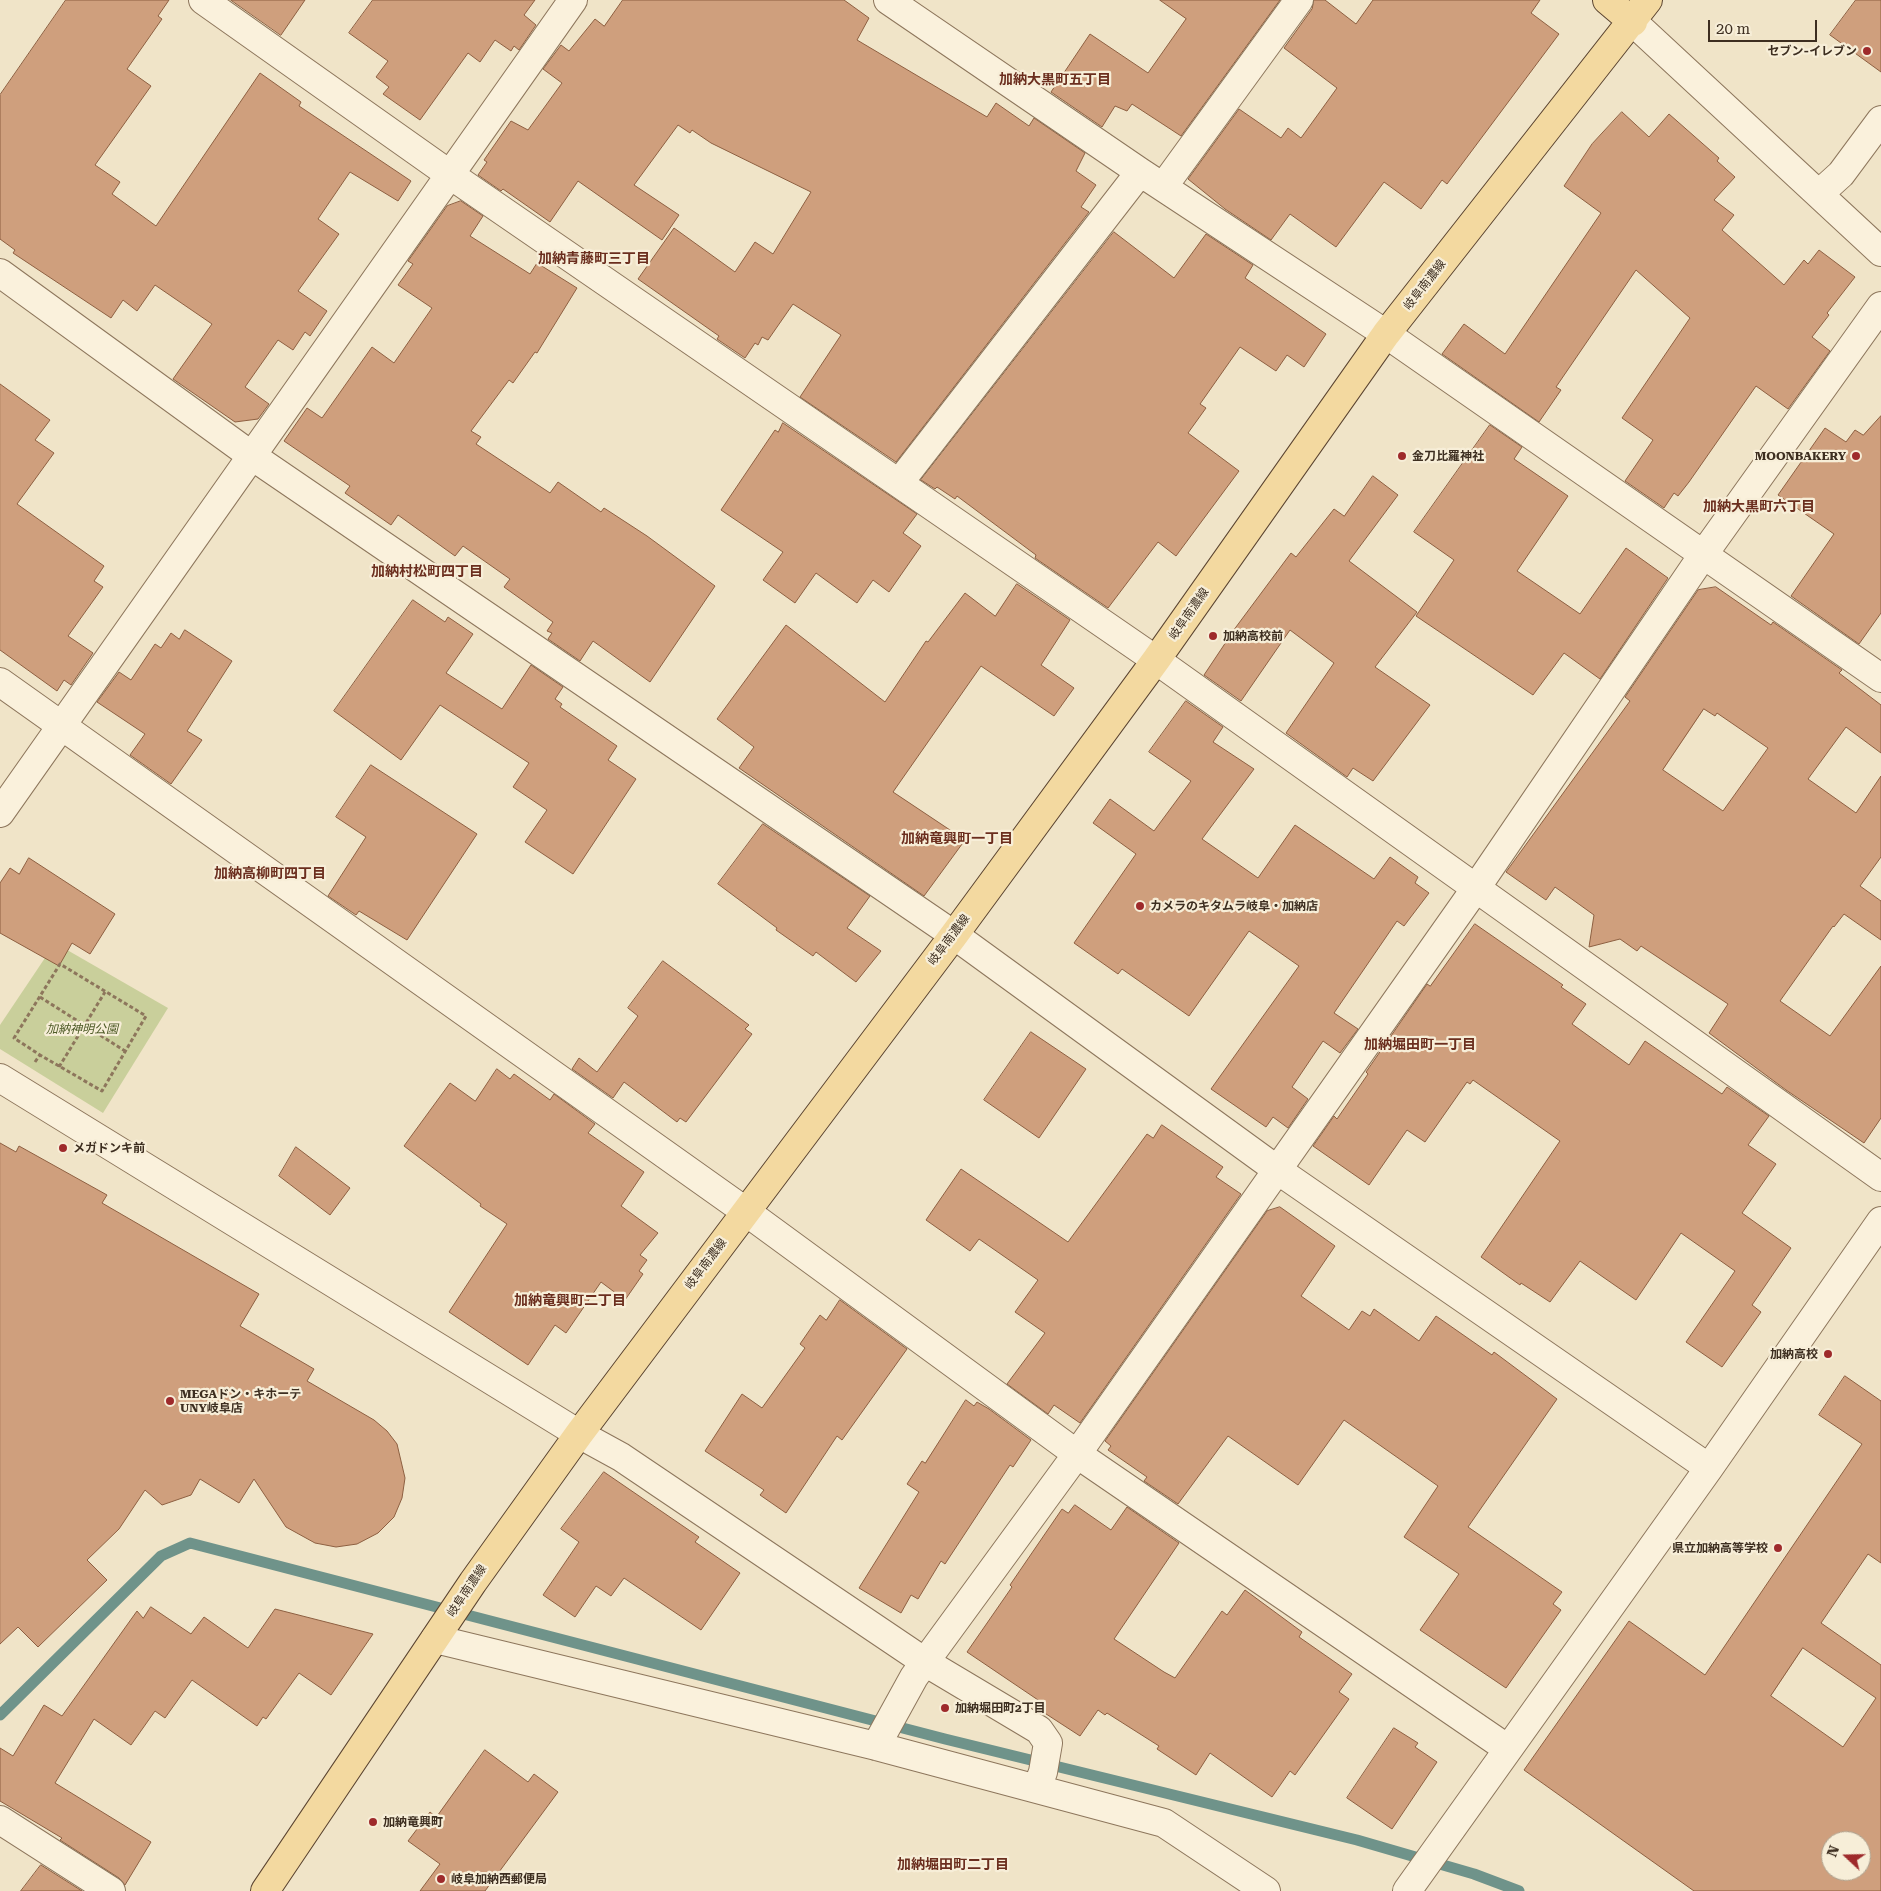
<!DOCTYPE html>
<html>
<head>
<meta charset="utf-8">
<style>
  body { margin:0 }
  #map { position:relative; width:1881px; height:1891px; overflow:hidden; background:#f0e4c8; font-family:"Roboto Serif",serif }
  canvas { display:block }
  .north { position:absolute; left:1821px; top:1831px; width:50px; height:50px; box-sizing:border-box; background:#f7eed8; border:1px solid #ada18e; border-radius:50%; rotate:291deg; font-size:14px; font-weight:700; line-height:20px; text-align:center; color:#3d2e20 }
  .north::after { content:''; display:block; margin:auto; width:18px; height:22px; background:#9e2a2b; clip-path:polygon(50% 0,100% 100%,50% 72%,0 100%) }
  .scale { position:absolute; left:1708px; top:20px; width:109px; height:22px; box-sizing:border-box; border:2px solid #3d2e20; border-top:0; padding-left:6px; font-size:15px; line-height:18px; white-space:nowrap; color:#3d2e20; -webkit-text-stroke:4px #f7eed8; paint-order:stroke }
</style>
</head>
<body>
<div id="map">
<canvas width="1881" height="1891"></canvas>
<div class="north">N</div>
<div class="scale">20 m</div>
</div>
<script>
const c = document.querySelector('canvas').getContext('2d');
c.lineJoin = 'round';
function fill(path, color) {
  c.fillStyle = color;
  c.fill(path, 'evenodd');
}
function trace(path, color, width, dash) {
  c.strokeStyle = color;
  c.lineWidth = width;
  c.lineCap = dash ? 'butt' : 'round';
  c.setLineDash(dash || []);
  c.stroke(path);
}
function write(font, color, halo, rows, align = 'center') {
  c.font = font + ' "Roboto Serif","Noto Sans JP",serif';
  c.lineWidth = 4.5;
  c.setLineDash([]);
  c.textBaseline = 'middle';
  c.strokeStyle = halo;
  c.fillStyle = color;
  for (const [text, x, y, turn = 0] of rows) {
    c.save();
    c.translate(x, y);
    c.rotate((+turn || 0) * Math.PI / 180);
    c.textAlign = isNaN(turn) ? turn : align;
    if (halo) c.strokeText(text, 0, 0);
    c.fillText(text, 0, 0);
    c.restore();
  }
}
fill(new Path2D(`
  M55 943 168 1008 103 1113 0 1049V1025Z`), '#c9cf9b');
trace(new Path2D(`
  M0 1715 161 1556 190 1543 945 1739 1357 1840 1474 1874 1519 1891`), '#6f938a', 11);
const building = new Path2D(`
  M66 0H169L158 16 162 19 127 69 151 86 95 165 120 182 112 194 156 226 260 73 301 102 299 106 411 181 398 201 350 172 318 219 339 234 298 291 327 311 310 336 305 332 293 350 278 340 245 387 269 404 258 419 235 422 173 379 212 324 155 285 137 311 123 300 111 318 13 253 15 250 0 239V95Z
  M231 0H305L281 35Z
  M373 0H535L524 15 536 25 519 50 514 46 511 51 495 40 480 62 468 53 420 120 383 94 389 87 376 77 388 61 349 33Z
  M623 0H844L869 18 857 40 987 117 996 103 1029 126 1034 118 1085 153 1076 171 1096 185 1081 207 1089 212 896 462 800 397 841 335 793 304 768 340 762 337 758 345 755 343 745 358 717 339 719 336 638 279 674 228 735 272 755 242 773 254 811 192 711 143 692 130 690 133 678 125 634 185 679 215 662 240 578 181 550 222 503 189 501 191 478 175 487 162 484 160 511 121 528 130 562 83 543 69 561 45 569 51 595 19 604 26Z
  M1160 0H1280L1181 136 1132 104 1127 111 1115 106 1102 127 1051 92 1090 34 1148 73 1186 19Z
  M1314 0H1325L1356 24 1373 0H1540L1531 13 1559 34 1447 184 1442 180 1421 209 1384 182 1336 247 1290 214 1271 240 1225 209 1188 179 1239 109 1281 138 1288 128 1301 138 1337 88 1284 48 1312 9Z
  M1856 0H1881V72L1830 35Z
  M1622 112 1649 137 1669 114 1719 158 1717 161 1735 177 1714 200 1734 215 1722 230 1784 285 1804 260 1808 264 1819 250 1855 277 1827 313 1829 315 1812 337 1830 351 1788 409 1756 386 1689 482 1678 496 1674 493 1664 508 1625 481 1653 440 1622 418 1690 318 1636 270 1556 387 1561 390 1539 422 1442 354 1464 324 1505 354 1601 213 1564 186 1592 144Z
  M461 201 483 216 470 236 530 274 537 263 577 288 537 353 535 352 513 383 509 380 471 431 481 437 476 444 550 493 558 482 601 512 604 508 647 536 715 586 650 682 593 641 580 661 548 639 552 633 547 631 553 622 504 587 510 579 463 546 455 556 398 515 391 525 345 493 350 486 284 441 307 408 322 418 372 347 394 363 432 308 398 285 413 264 408 261 447 206Z
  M1114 232 1174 278 1206 234 1253 265 1245 278 1326 334 1304 367 1287 355 1276 371 1240 347 1200 404 1206 408 1188 433 1239 471 1176 556 1158 542 1108 608 1035 558 1036 555 957 496 955 499 937 487 935 489 921 480Z
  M0 384 50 420 35 440 54 453 17 504 104 566 94 581 103 587 68 636 93 653 71 685 64 680 57 691 0 650Z
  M1881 416V613L1859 644 1791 596 1834 534 1778 495 1825 428 1846 442 1855 430 1863 435Z
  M783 423 917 514 903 533 921 546 889 592 873 580 857 603 816 573 795 603 763 580 783 552 721 510 775 430 778 432Z
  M1490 425 1522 447 1514 459 1568 496 1517 571 1580 614 1626 548 1668 578 1600 679 1564 653 1533 695 1416 616 1454 560 1414 532Z
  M1373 476 1398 495 1349 561 1417 612 1375 667 1430 705 1373 781 1353 768 1347 777 1286 733 1334 663 1290 630 1241 701 1204 675 1236 627 1291 553 1296 557 1334 509 1344 516Z
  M1017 584 1070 620 1041 665 1074 688 1054 716 981 666 893 792 965 840 924 896 739 768 754 747 717 719 786 625 885 702 926 641 928 642 965 593 995 616Z
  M1716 587 1771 625 1773 622 1842 670 1839 673 1881 705V753L1846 727 1808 779 1856 813 1881 776V857L1860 886 1881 901V940L1844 914 1834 927 1833 926 1780 1001 1830 1036 1881 966V1118L1864 1143 1786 1090 1709 1033 1728 1004 1641 946 1637 951 1620 939 1589 947 1594 915 1555 887 1546 900 1506 872 1630 701 1625 697 1698 590ZM1704 709 1715 716 1717 713 1768 748 1723 811 1663 770Z
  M413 600 445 622 448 617 473 634 446 673 502 709 531 665 563 687 555 699 562 704 560 707 617 746 608 760 636 779 573 874 525 842 547 810 513 787 529 763 440 705 401 760 334 711Z
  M185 630 232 661 187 731 202 740 171 784 130 755 145 734 97 702 119 672 131 680 155 644 161 648 171 633 179 639Z
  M1186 701 1223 727 1213 742 1254 769 1202 839 1258 878 1295 825 1374 879 1390 857 1418 877 1415 883 1429 893 1404 926 1397 921 1334 1013 1358 1029 1340 1053 1323 1041 1292 1087 1308 1099 1288 1128 1273 1117 1266 1127 1211 1089 1299 966 1249 931 1189 1016 1122 969 1118 974 1074 943 1136 854 1093 823 1110 799 1154 831 1191 781 1149 752Z
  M371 765 477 834 407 940 359 911 356 915 328 896 366 837 336 817Z
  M763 824 870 896 847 928 881 951 856 982 816 952 813 956 776 930 777 928 718 884Z
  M29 858 115 914 90 954 72 943 59 966 0 933V883L10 868 19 874Z
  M1475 924 1563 985 1561 987 1586 1004 1572 1024 1629 1065 1645 1041 1722 1094 1727 1087 1769 1116 1748 1145 1776 1164 1742 1213 1791 1248 1752 1305 1761 1312 1722 1367 1686 1342 1735 1271 1681 1233 1636 1300 1580 1261 1550 1302 1521 1283 1520 1285 1481 1257 1560 1141 1473 1080 1470 1084 1467 1082 1425 1142 1407 1130 1369 1185 1313 1146 1334 1116 1337 1119 1368 1074 1366 1072 1427 984 1430 986Z
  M663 961 749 1025 745 1029 752 1034 686 1122 680 1118 677 1122 624 1082 613 1098 572 1069 579 1058 597 1072 638 1016 628 1008Z
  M1031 1032 1086 1069 1039 1138 984 1100Z
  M497 1069 510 1079 514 1074 550 1100 554 1094 595 1124 588 1133 644 1172 621 1206 658 1233 640 1255 647 1260 639 1271 643 1274 625 1300 601 1282 566 1333 555 1325 528 1365 449 1312 507 1224 480 1206 481 1204 404 1146 450 1083 475 1101Z
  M1162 1125 1223 1167 1216 1177 1241 1194 1080 1423 1054 1405 1048 1414 1007 1384 1045 1333 1015 1312 1038 1280 979 1239 970 1251 926 1220 961 1169 1068 1242 1147 1134 1153 1138Z
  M0 1143 16 1152 19 1146 107 1195 102 1203 259 1294 240 1326 314 1369 307 1381 374 1420 387 1431 397 1444 405 1478 402 1498 394 1517 378 1533 357 1544 336 1547 315 1543 286 1527 254 1479 239 1503 200 1479 191 1495 162 1505 145 1490 119 1529 87 1560 107 1580 38 1647 18 1627 0 1644Z
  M296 1147 350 1188 330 1215 279 1176Z
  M1280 1207 1335 1246 1301 1296 1349 1330 1362 1311 1370 1316 1374 1309 1419 1341 1436 1316 1492 1355 1494 1352 1557 1399 1468 1527 1562 1592 1553 1604 1561 1610 1506 1688 1420 1630 1459 1574 1404 1537 1438 1486 1344 1420 1298 1485 1228 1436 1178 1504 1144 1481 1147 1477 1108 1450 1111 1446 1105 1441 1267 1211Z
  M840 1300 907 1349 842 1440 837 1436 786 1513 760 1495 764 1490 705 1451 742 1394 762 1408 805 1348 800 1344 820 1315 826 1320Z
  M1845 1376 1881 1401V1563L1868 1554 1821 1623 1881 1665V1891H1694L1524 1770 1629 1621 1705 1675 1862 1444 1819 1415ZM1803 1648 1876 1698 1843 1747 1771 1696ZM1831 1841H1861V1871H1831Z
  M966 1400 974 1406 977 1402 989 1409 1031 1440 1013 1467 1010 1465 945 1564 941 1561 918 1599 911 1595 901 1613 859 1588 919 1492 907 1484 922 1461 925 1463Z
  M604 1472 699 1537 695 1542 740 1573 701 1630 624 1578 611 1596 596 1586 575 1617 543 1595 579 1542 561 1529Z
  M1075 1505 1111 1530 1127 1507 1179 1543 1114 1639 1164 1672 1175 1678 1222 1611 1227 1615 1245 1590 1302 1632 1299 1637 1352 1674 1339 1692 1349 1699 1295 1775 1290 1771 1272 1797 1210 1753 1196 1775 1157 1749 1159 1746 1107 1713 1105 1715 1098 1710 1080 1736 1040 1710 1044 1704 967 1652 1012 1587 1010 1585 1062 1509 1068 1513Z
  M151 1607 191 1634 204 1617 248 1648 275 1609 373 1634 331 1695 299 1673 266 1719 263 1717 257 1726 192 1680 165 1718 155 1711 131 1745 94 1719 55 1783 151 1842 125 1885 119 1878 60 1840 62 1838 0 1801V1748L13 1756 44 1705 62 1716 137 1611 143 1618Z
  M1394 1728 1418 1743 1415 1747 1437 1762 1392 1829 1347 1798Z
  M485 1750 528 1782 534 1774 558 1792 485 1891H420L440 1864 408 1841 430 1812 436 1817Z
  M41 1865 82 1891H21Z`);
fill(building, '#cf9f7d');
trace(building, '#8d5f41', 1);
const minor = new Path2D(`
  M203 0 449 174 1156 660 1881 1177
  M888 0 1140 172 1386 334 1881 678
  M1633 22 1881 252
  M1163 187 1299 0
  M1820 193 1841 174 1881 120
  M0 273 252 456 954 935 1276 1169 1709 1468
  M899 483 1140 172
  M0 682 745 1211 1077 1454 1508 1749
  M0 813 573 0
  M0 1078 579 1434 621 1457 925 1662 1039 1730 1048 1743 1043 1772 1037 1788
  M435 1639 876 1746 1164 1823 1266 1891
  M876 1746 914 1677 1077 1454 1476 888 1703 555 1881 306
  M0 1820 111 1891
  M1407 1891 1709 1468 1881 1221`);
const major = new Path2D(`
  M1607 0 1633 22
  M265 1891 473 1582 579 1434 954 935 1156 660 1386 334 1648 0`);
trace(minor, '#8d765c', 30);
trace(major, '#5b4430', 30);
trace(new Path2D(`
  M40 997 125 1051
  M35 1062 40 1055 14 1038 60 964 146 1016 102 1091 40 1055
  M59 1067 105 992`), '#8d765c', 3, [4, 2.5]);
trace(minor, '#faf1dc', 28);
trace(major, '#f3d9a0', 28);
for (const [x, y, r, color] of [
  [1867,51,5,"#9e2a2b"],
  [1402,456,5,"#9e2a2b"],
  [1856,456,5,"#9e2a2b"],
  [1213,636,5,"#9e2a2b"],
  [1140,906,5,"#9e2a2b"],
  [63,1148,5,"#9e2a2b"],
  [1828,1354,5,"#9e2a2b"],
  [170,1401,5,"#9e2a2b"],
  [1778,1548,5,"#9e2a2b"],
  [945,1708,5,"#9e2a2b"],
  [373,1822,5,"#9e2a2b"],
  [441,1879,5,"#9e2a2b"]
]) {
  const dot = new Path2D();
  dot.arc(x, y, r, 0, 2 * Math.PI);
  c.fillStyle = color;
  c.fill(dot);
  trace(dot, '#f7eed8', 2);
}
write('bold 12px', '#3d2e20', '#f7eed8', [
  ["セブン-イレブン",1857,51,"right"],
  ["金刀比羅神社",1412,456],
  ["MOONBAKERY",1846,456,"right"],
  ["加納高校前",1223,636],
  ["カメラのキタムラ岐阜・加納店",1150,906],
  ["メガドンキ前",73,1148],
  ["加納高校",1818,1354,"right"],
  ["MEGAドン・キホーテ",180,1394],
  ["UNY岐阜店",180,1408],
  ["県立加納高等学校",1768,1548,"right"],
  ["加納堀田町2丁目",955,1708],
  ["加納竜興町",383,1822],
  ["岐阜加納西郵便局",451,1879]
], 'left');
write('12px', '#3d2e20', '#f7eed8', [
  ["岐阜南濃線",1425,285,-52],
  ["岐阜南濃線",1189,614,-55],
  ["岐阜南濃線",949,940,-53],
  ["岐阜南濃線",706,1264,-53],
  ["岐阜南濃線",467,1591,-56]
]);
write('italic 12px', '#4d5a26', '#f7eed8', [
  ["加納神明公園",82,1029]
]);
write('bold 14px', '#6b2e1e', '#f7eed8', [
  ["加納大黒町五丁目",1055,80],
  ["加納青藤町三丁目",594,259],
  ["加納大黒町六丁目",1759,507],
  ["加納村松町四丁目",427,572],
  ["加納竜興町一丁目",957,839],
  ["加納高柳町四丁目",270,874],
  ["加納堀田町一丁目",1420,1045],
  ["加納竜興町二丁目",570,1301],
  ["加納堀田町二丁目",953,1865]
]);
</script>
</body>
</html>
